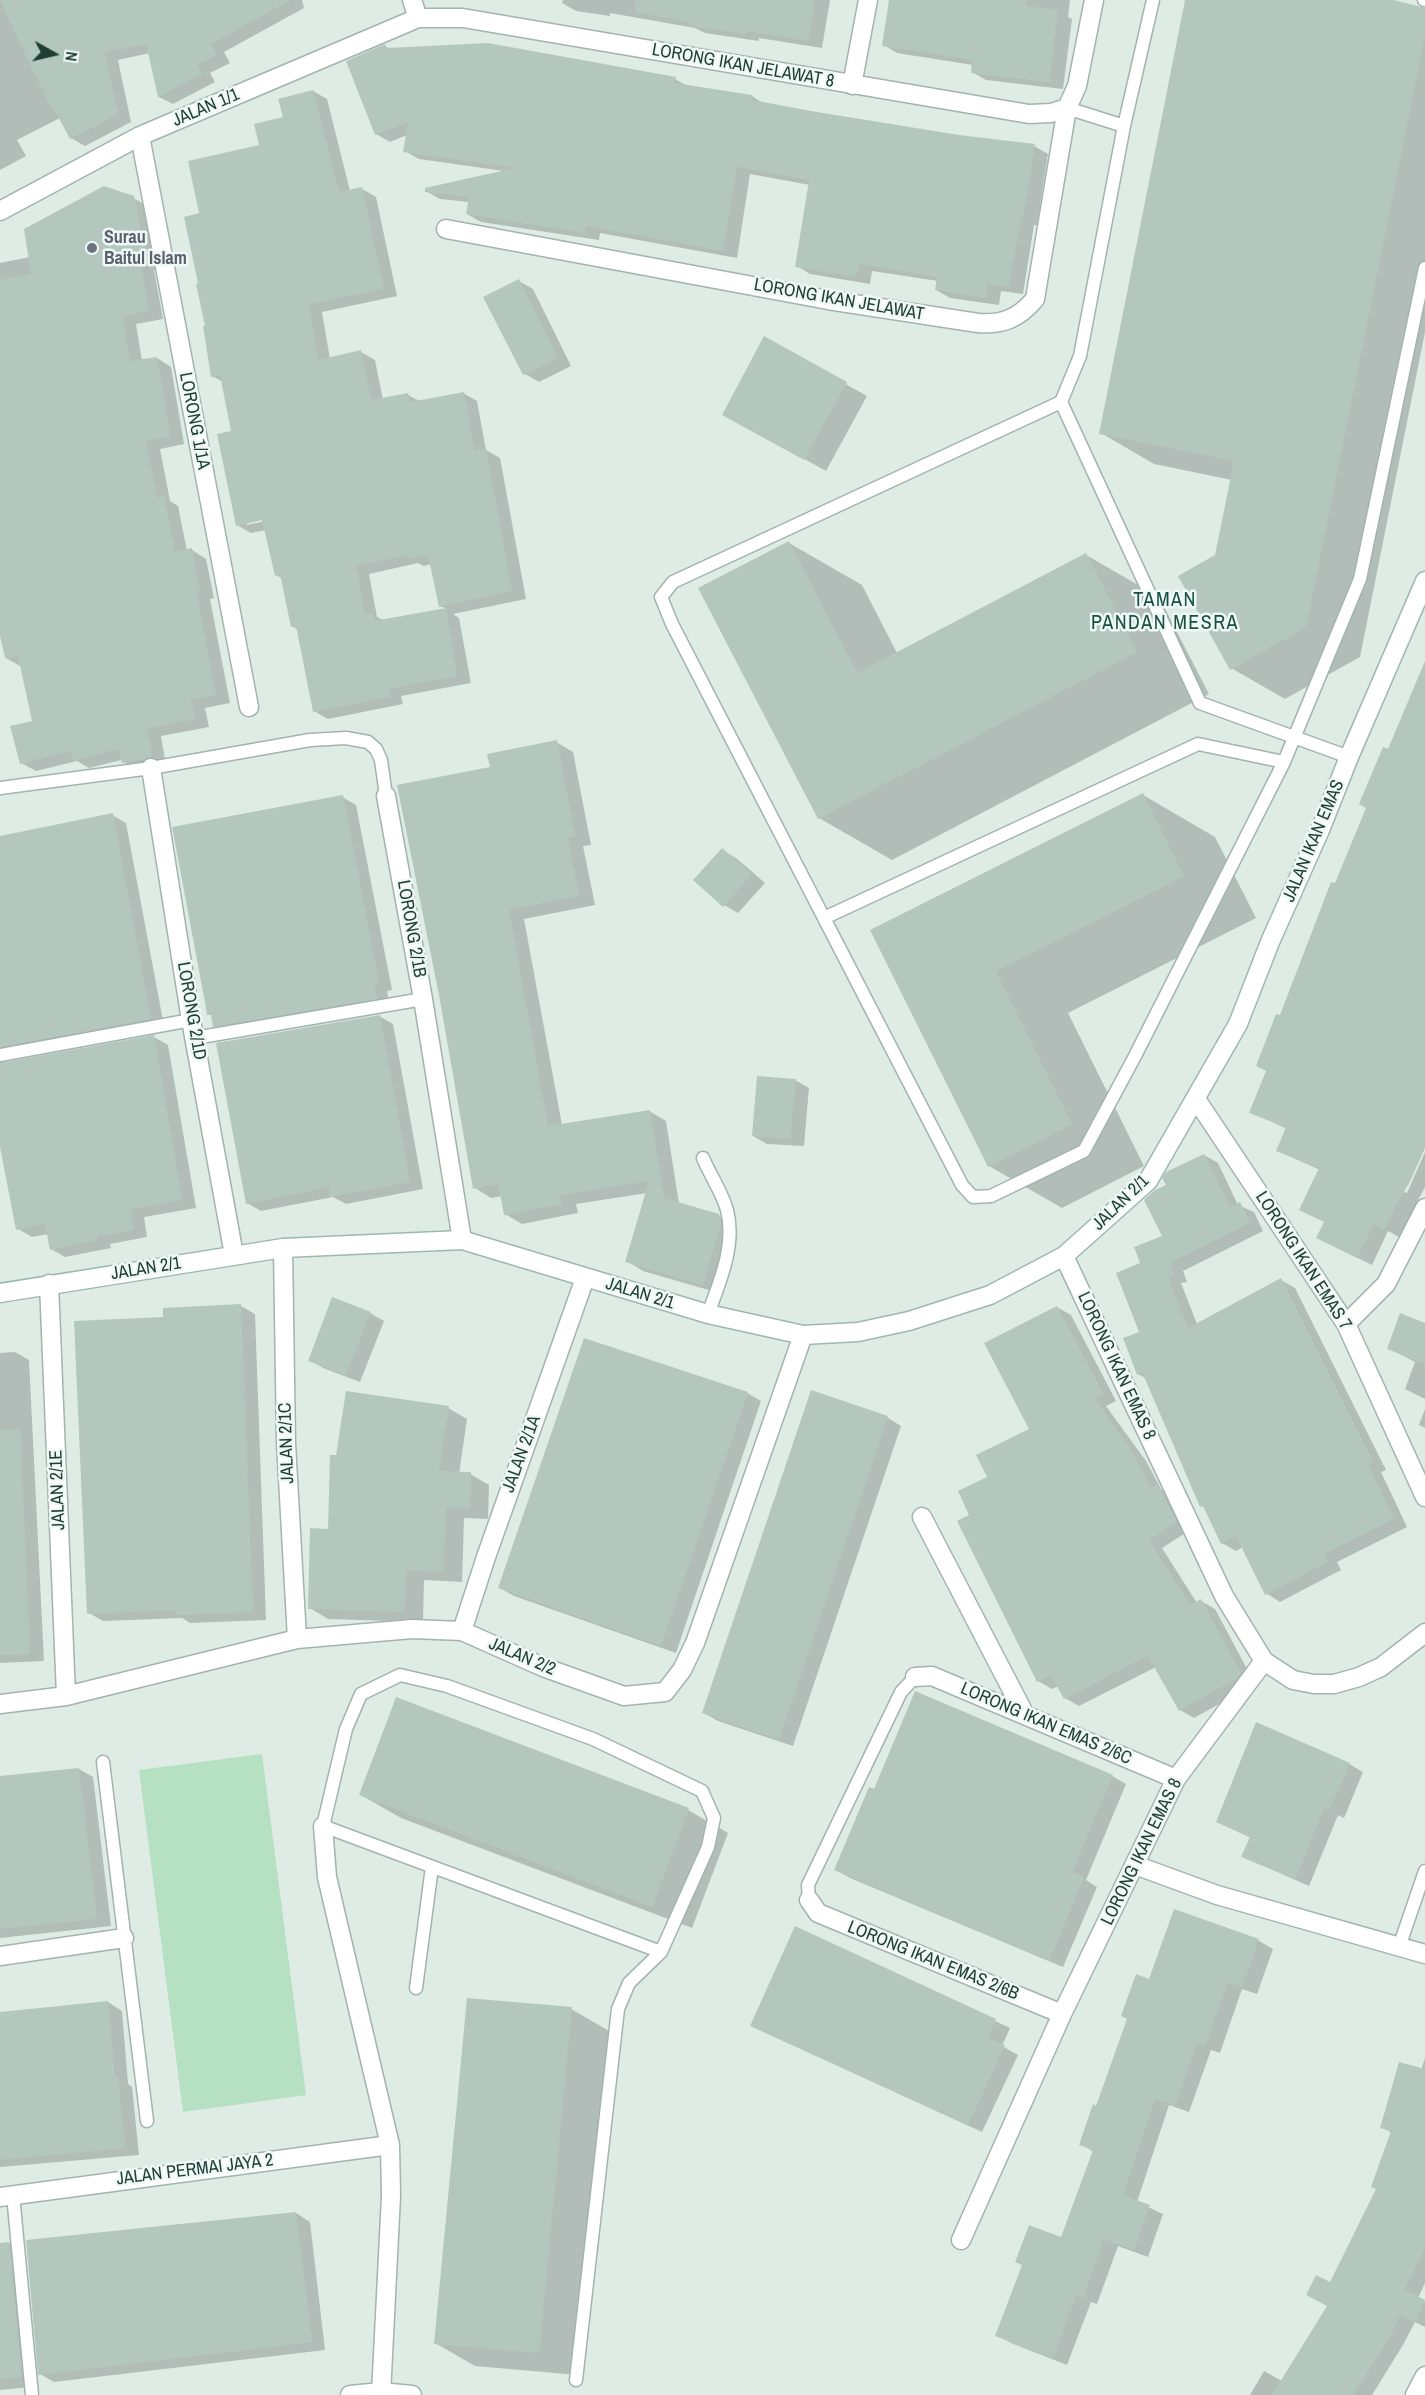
<!DOCTYPE html>
<html>
<head>
<meta charset="utf-8">
<style>
  body { margin:0 }
  #map { position:relative; width:1425px; height:2395px; overflow:hidden; background:#dfece6; font-family:"Archivo Narrow",sans-serif }
  canvas { display:block }
  .north { position:absolute; left:24px; top:24px; width:60px; height:60px; -webkit-text-stroke:4px #eff8f4; paint-order:stroke; rotate:98deg; font-size:16px; font-weight:700; line-height:24px; text-align:center; color:#1e3d35 }
  .north::after { content:''; display:block; margin:auto; width:21px; height:27px; background:#1e3d35; clip-path:polygon(50% 0,100% 100%,50% 72%,0 100%) }
</style>
</head>
<body>
<div id="map">
<canvas width="1425" height="2395"></canvas>
<div class="north">N</div>
</div>
<script>
const c = document.querySelector('canvas').getContext('2d');
c.lineJoin = 'round';
function fill(path, color) {
  c.fillStyle = color;
  c.fill(path, 'evenodd');
}
function trace(path, color, width, dash) {
  c.strokeStyle = color;
  c.lineWidth = width;
  c.lineCap = dash ? 'butt' : 'round';
  c.setLineDash(dash || []);
  c.stroke(path);
}
function write(font, color, halo, rows, align = 'center') {
  c.font = font + ' "Archivo Narrow",sans-serif';
  c.lineWidth = 5;
  c.setLineDash([]);
  c.textBaseline = 'middle';
  c.strokeStyle = halo;
  c.fillStyle = color;
  for (const [text, x, y, turn = 0] of rows) {
    c.save();
    c.translate(x, y);
    c.rotate((+turn || 0) * Math.PI / 180);
    c.textAlign = isNaN(turn) ? turn : align;
    if (halo) c.strokeText(text, 0, 0);
    c.fillText(text, 0, 0);
    c.restore();
  }
}
fill(new Path2D(`
  M262 1754 306 2095 183 2112 139 1770Z`), '#b5e0c1');
fill(new Path2D(`
  M0 0H302L304 8 224 52 230 63 210 73 215 82 173 104 159 97 150 53 118 60 131 122 85 146 71 138 60 118 17 140 26 156 0 170Z
  M563 0H830L822 48 759 38V41L705 33 695 28 610 13V16L576 11 562 3Z
  M890 0H1070L1068 17 1072 19 1063 89 986 80 972 72 973 65 897 53 884 45Z
  M1187 0H1386L1425 10V332L1360 657 1285 699 1231 668 1216 556 1232 480 1154 464 1101 433Z
  M385 46 390 49 675 79 689 87 752 96 764 104 959 136 1034 146 1048 154 1037 225H1034L1023 294 1001 291 999 305 950 298 936 290 938 281 872 271 870 284 810 274 797 266 810 185 750 174 737 258 600 233 599 240 481 222 467 214 469 202 440 199 426 191 504 171 419 159 405 151 407 135 390 142 376 134Z
  M313 91 327 99 350 191 362 189 376 197 397 296 322 312 330 359 361 352 375 360 383 400 408 395 419 401 463 393 477 401 486 450 500 458 526 599 453 614 459 618 471 683 401 696 403 704 328 719 314 711 298 630 292 626 283 579 276 575 266 530 251 533 237 525 232 432 223 382 212 376 200 285 201 214 284 119ZM269 517 270 520 247 525V522ZM418 563 423 566 432 564 440 606 447 609 383 620 377 617 369 574Z
  M133 198 148 206 161 268 154 270 163 319 136 324 142 361 157 358 171 367 184 444 160 449 170 501 178 506 187 551 192 550 206 559 214 598 210 599 230 703 205 708 209 727 161 736 166 765 138 771 121 760 89 768 77 761 36 771 21 763 34 722 22 667 6 658 0 626V263L30 257Z
  M519 281 533 289 571 366 539 382 525 374Z
  M765 339 867 396 826 471 745 426Z
  M789 543 862 585 897 653 1086 555 1159 597 1209 694 892 860 819 818Z
  M1425 665V1144L1404 1192 1407 1193 1425 1152V1187L1399 1237 1388 1231 1372 1265 1332 1245 1325 1223 1320 1170 1278 1151 1287 1129 1251 1112 1267 1072 1281 1017Z
  M556 742 573 752 591 845 583 846 595 905 524 919 562 1125 649 1111 666 1121 679 1204 719 1216 735 1225 737 1234 719 1293 643 1271 627 1261 647 1193 576 1204 578 1213 522 1224 505 1214 502 1196 491 1198 475 1188 492 768Z
  M1143 795 1215 837 1256 918 1068 1013 1144 1166 1062 1208 989 1166 872 931Z
  M342 797 356 805 392 990 387 991 390 1006 228 1034 214 1026 213 1016 209 1014Z
  M112 815 126 823 164 1026 0 1051V837Z
  M722 850 736 858 765 883 738 913 724 905Z
  M379 1016 393 1024 423 1189 346 1204 333 1197 261 1211 247 1203Z
  M154 1037 168 1045 196 1208 144 1217 147 1237 110 1244 111 1248 65 1257 51 1249 48 1234 32 1237 18 1229 0 1133V1054L7 1059 6 1064Z
  M795 1080 809 1088 804 1146 767 1144 753 1136Z
  M1204 1155 1218 1163 1238 1205 1254 1212 1263 1231 1183 1271 1187 1282 1181 1283 1197 1324 1281 1280 1295 1288 1386 1470 1381 1472 1407 1527 1337 1562 1341 1570 1280 1602 1266 1593 1243 1547 1236 1551 1222 1543 1206 1509 1202 1506 1147 1379 1138 1374 1142 1264 1164 1237 1168 1185Z
  M241 1306 255 1314 266 1620 190 1623 182 1618 103 1621 89 1613Z
  M1057 1307 1071 1315 1116 1401 1106 1406 1146 1461 1161 1489 1171 1495 1190 1530 1162 1548 1197 1603 1201 1601 1215 1609 1254 1682 1250 1687 1194 1718 1180 1710 1156 1667 1079 1706 1065 1698 1059 1686 1052 1689 1038 1681 971 1515 989 1478 1031 1430Z
  M370 1313 384 1321 360 1382 323 1368 310 1360Z
  M1425 1324V1399L1405 1389 1415 1362 1388 1348Z
  M15 1352 29 1360 44 1661 0 1663V1353Z
  M812 1392 888 1418 901 1426 793 1746 718 1721 704 1713Z
  M747 1393 761 1401 676 1653 514 1596 500 1588Z
  M448 1408 467 1419 459 1474H470L489 1485 488 1519 464 1518 462 1582 424 1580 423 1622 328 1619 310 1608 329 1530 337 1456Z
  M1425 1409V1428L1419 1425Z
  M1349 1764 1363 1772 1344 1818 1338 1815 1309 1886 1243 1857 1251 1838 1217 1822Z
  M79 1769 93 1777 111 1926 0 1938V1778Z
  M1112 1776 1126 1784 1086 1880 1097 1887 1063 1967 850 1878 836 1870 874 1791Z
  M361 1795 688 1810 728 1833 692 1928 401 1818Z
  M1175 1911 1259 1941 1273 1949 1257 1994 1242 1989 1220 2053 1211 2050 1189 2112 1169 2105 1137 2202 1163 2214 1148 2257 1118 2246 1097 2304 1091 2302 1067 2365 1011 2343 997 2335 1062 2239 1094 2152 1081 2144 1150 1981Z
  M796 1928 1010 2028 1002 2046 1018 2055 982 2132 766 2033Z
  M108 2002 122 2011 128 2084 132 2087 139 2155 0 2167V2013Z
  M571 2009 611 2032 578 2375 475 2366 435 2343Z
  M1425 2058V2283L1418 2298 1425 2302V2327L1415 2322 1403 2345 1372 2395H1250L1264 2371 1282 2381 1329 2306 1331 2284 1377 2189 1392 2133 1382 2127 1421 2070Z
  M296 2213 310 2222 325 2350 54 2382 40 2374Z
  M9 2243 23 2252 31 2387 0 2390V2245Z`), '#0003');
fill(new Path2D(`
  M0 0H291L211 44 217 55 197 65 202 74 158 97 146 44 105 52 118 114 70 139 53 107 51 108Z
  M636 0H815L808 41 746 31 745 34 689 26 690 22 635 12Z
  M889 0H1026V6L1058 10 1049 82 971 73 972 60 882 46Z
  M1185 0H1394L1425 8V35L1306 627 1230 670 1178 576 1215 555 1234 461 1099 434Z
  M488 43 676 77 675 83 752 95V100L811 111 959 135 1035 144 1023 218H1021L1009 287 988 284 985 298 935 290 937 277 859 264 856 277 795 267 809 180 737 167 723 251 586 226 585 233 466 214 469 197 425 192V188L515 168 403 152 408 122 375 135 346 61 385 44 386 48Z
  M313 90 339 192 362 187 384 289 309 304 318 360 361 350 371 400 408 393 410 402 464 392 474 450 486 448 512 591 439 607 428 555 408 559 407 555 356 566 365 614 373 613 374 621 446 608 457 676 388 689 390 697 313 712 296 626 291 627 280 574 275 576 262 520 236 526 217 434 231 431 220 375 211 377 203 326H205L196 284 198 283 184 217 199 213 188 161 259 145 254 124 283 117 278 99Z
  M104 186 134 196 147 260 140 262 149 311 122 316 130 361 157 357 170 436 146 441 157 497 164 496 175 552 192 548 200 590 196 591 216 695 191 700 195 719 147 728 152 757 122 763 119 749 73 761 71 751 20 764 10 726 32 721 18 656 5 658 0 636V280L31 274 24 229Z
  M519 279 558 358 523 375 483 297Z
  M764 336 847 382 804 460 722 415Z
  M789 541 857 673 1086 553 1137 652 818 819 698 588Z
  M1425 661V1148L1408 1186 1406 1185 1384 1230 1374 1224 1357 1258 1316 1238 1324 1222 1299 1210 1319 1168 1276 1151 1286 1127 1249 1113 1266 1071 1256 1066 1276 1014 1280 1015 1331 882 1335 883 1366 808 1359 804 1383 747 1388 749Z
  M557 740 575 836 568 838 579 896 509 910 548 1126 650 1110 664 1198 719 1214 721 1224 703 1285 625 1262 649 1181 560 1195 562 1204 504 1215 498 1184 473 1189 439 995 397 785 490 767 487 754Z
  M1143 793 1184 876 996 971 1072 1124 988 1167 870 930Z
  M343 795 379 982 374 983 377 999 213 1027 211 1015H207L204 997 172 827Z
  M113 813 151 1019 0 1047V836Z
  M722 848 752 874 723 907 693 880Z
  M380 1015 410 1182 330 1197 329 1187 246 1204 216 1043Z
  M154 1035 182 1200 131 1209 134 1230 97 1236 98 1240 50 1250 45 1224 16 1230 0 1147V1063Z
  M757 1076 796 1079 790 1139 752 1136Z
  M1204 1154 1230 1207 1240 1202 1250 1223 1170 1263 1174 1274 1168 1276 1188 1328 1281 1278 1373 1461 1368 1464 1394 1519 1324 1554 1328 1562 1265 1595 1236 1536 1221 1544 1203 1506 1200 1507 1142 1372 1137 1375 1123 1338 1139 1332 1116 1273 1140 1263 1134 1247 1162 1236 1144 1200 1155 1190 1166 1185 1162 1178 1166 1172Z
  M332 1297 371 1312 346 1375 308 1361Z
  M241 1304 253 1612 175 1615V1610L87 1614 74 1321 163 1317V1308Z
  M1057 1306 1103 1393 1094 1398 1132 1451 1151 1488 1157 1485 1163 1494 1177 1522 1149 1540 1190 1605 1201 1599 1241 1673 1236 1679 1179 1711 1148 1656 1064 1699 1051 1675 1037 1682 957 1521 969 1515 958 1491 987 1477 976 1455 1029 1429 984 1343Z
  M1400 1313 1425 1323V1364L1387 1349Z
  M584 1338 748 1392 661 1646 498 1588Z
  M811 1390 888 1416 779 1740 702 1713Z
  M346 1391 449 1406 439 1471 471 1472 470 1509 446 1508 443 1572 406 1570 404 1612 308 1609 310 1528 328 1529 330 1455H336Z
  M0 1430H20L30 1654 0 1655Z
  M915 1691 1113 1775 1072 1872 1084 1877 1049 1961 834 1870 869 1787 874 1789Z
  M396 1697 689 1808 652 1907 359 1795Z
  M1256 1722 1350 1763 1329 1811 1324 1808 1295 1879 1241 1857 1250 1837 1216 1822Z
  M79 1768 97 1919 0 1929V1776Z
  M1174 1909 1259 1939 1242 1987 1228 1982 1205 2046 1197 2043 1175 2106 1155 2099 1123 2195 1150 2205 1134 2250 1104 2239 1083 2298 1076 2295 1053 2358 995 2336 1022 2265 1015 2262 1029 2225 1061 2237 1093 2150 1079 2145 1093 2104 1096 2106 1127 2019 1121 2016 1136 1974 1149 1979Z
  M795 1926 996 2019 988 2038 1005 2045 968 2125 750 2026Z
  M467 1998 572 2007 539 2353 434 2344Z
  M108 2001 115 2077H118L125 2148 0 2160V2012Z
  M1399 2062 1425 2069V2248L1404 2290 1425 2300 1415 2322 1400 2315 1390 2337 1353 2395H1272L1327 2306 1306 2295 1316 2275 1330 2282 1376 2189 1371 2187 1391 2131 1380 2128Z
  M296 2212 312 2342 38 2375 26 2240Z
  M9 2242 22 2377 0 2379V2243Z`), '#b4c7bf');
const lane = new Path2D(`
  M1153 0 1124 126 1080 356 1061 402 673 582 661 597 672 624 962 1185 973 1197 991 1196 1084 1151 1135 1056 1284 762 1360 579 1425 268
  M1424 0H1425
  M1067 108 1124 126
  M1061 402 1200 703 1349 757
  M0 788 151 768 310 740 346 738 368 742 376 749 381 760 386 796
  M824 918 1198 744 1284 762
  M195 1038 423 999
  M0 1055 191 1020
  M703 1158C710 1175 722 1192 727 1210 736 1245 720 1281 708 1314
  M103 1762 147 2121
  M809 1900 808 1885 901 1692 915 1677
  M1399 1947 1425 1871
  M416 1988 432 1867
  M13 2195 32 2395
  M576 2380 618 2009 629 1983 661 1952 708 1847 714 1818 702 1791 593 1739 447 1686 400 1675 361 1694 346 1729 323 1826 661 1952`);
const street = new Path2D(`
  M412 0 418 18
  M852 85 868 0
  M140 136 249 707
  M0 211 140 136 418 18H463L1029 114 1051 113 1067 108
  M446 229 828 300 978 323C1003 325 1019 318 1035 299L1067 108 1077 86 1094 0
  M151 768 191 1020 234 1255
  M386 796 423 999 462 1240
  M1196 1099 1346 1324 1425 1497
  M283 1248 286 1443 297 1639
  M1064 1256 1224 1596 1264 1661 1293 1680 1314 1684H1334L1359 1677 1381 1667 1425 1633
  M49 1284 66 1696
  M1346 1324 1386 1284 1425 1208
  M922 1517 1025 1715
  M462 1631 486 1557 585 1278
  M915 1677 932 1676 1176 1779
  M0 1704 66 1696 297 1639 412 1629 462 1631 543 1667 624 1696 665 1692 682 1670 695 1643 803 1335
  M323 1826 327 1877 390 2145 391 2196 381 2395
  M1135 1865 1217 1895 1425 1954
  M809 1900 818 1913 1062 2014
  M0 1956 124 1938
  M0 2197 390 2145
  M961 2240 1062 2014 1176 1779 1264 1661
  M350 2395 381 2392 412 2395
  M1415 2395 1425 2376`);
const secondary = new Path2D(`
  M0 1293 283 1248 462 1240 708 1314 803 1335 858 1332 909 1321 990 1295 1064 1256 1148 1181 1238 1024 1270 942 1320 830 1349 757 1425 581`);
trace(lane, '#a1b4ad', 15);
trace(street, '#a1b4ad', 21);
trace(secondary, '#9cb9af', 21);
trace(lane, '#fff', 12);
trace(street, '#fff', 18);
trace(secondary, '#fff', 18);
for (const [x, y, r, color] of [
  [92,248,6,"#6b7280"]
]) {
  const dot = new Path2D();
  dot.arc(x, y, r, 0, 2 * Math.PI);
  c.fillStyle = color;
  c.fill(dot);
  trace(dot, '#eff8f4', 2);
}
write('18px', '#1e3d35', '#eff8f4', [
  ["LORONG IKAN JELAWAT 8",743,66,10],
  ["JALAN 1/1",206,108,-23],
  ["LORONG IKAN JELAWAT",839,300,10],
  ["LORONG 1/1A",194,421,79],
  ["JALAN IKAN EMAS",1314,841,-67],
  ["LORONG 2/1B",411,929,80],
  ["LORONG 2/1D",191,1011,80],
  ["JALAN 2/1",1121,1203,-44],
  ["LORONG IKAN EMAS 7",1303,1261,57],
  ["JALAN 2/1",146,1269,-9],
  ["JALAN 2/1",640,1294,17],
  ["LORONG IKAN EMAS 8",1116,1366,65],
  ["JALAN 2/1C",287,1443,-92],
  ["JALAN 2/1A",522,1454,-70],
  ["JALAN 2/1E",58,1490,-92],
  ["JALAN 2/2",522,1657,23],
  ["LORONG IKAN EMAS 2/6C",1046,1724,23],
  ["LORONG IKAN EMAS 8",1142,1852,-64],
  ["LORONG IKAN EMAS 2/6B",933,1961,22],
  ["JALAN PERMAI JAYA 2",195,2170,-7]
]);
write('bold 18px', '#5b616d', '#eff8f4', [
  ["Surau",104,238],
  ["Baitul Islam",104,259]
], 'left');
c.letterSpacing = '1.5px';
write('20px', '#185144', '#eff8f4', [
  ["TAMAN",1165,601],
  ["PANDAN MESRA",1165,624]
]);
c.letterSpacing = '0px';
</script>
</body>
</html>
